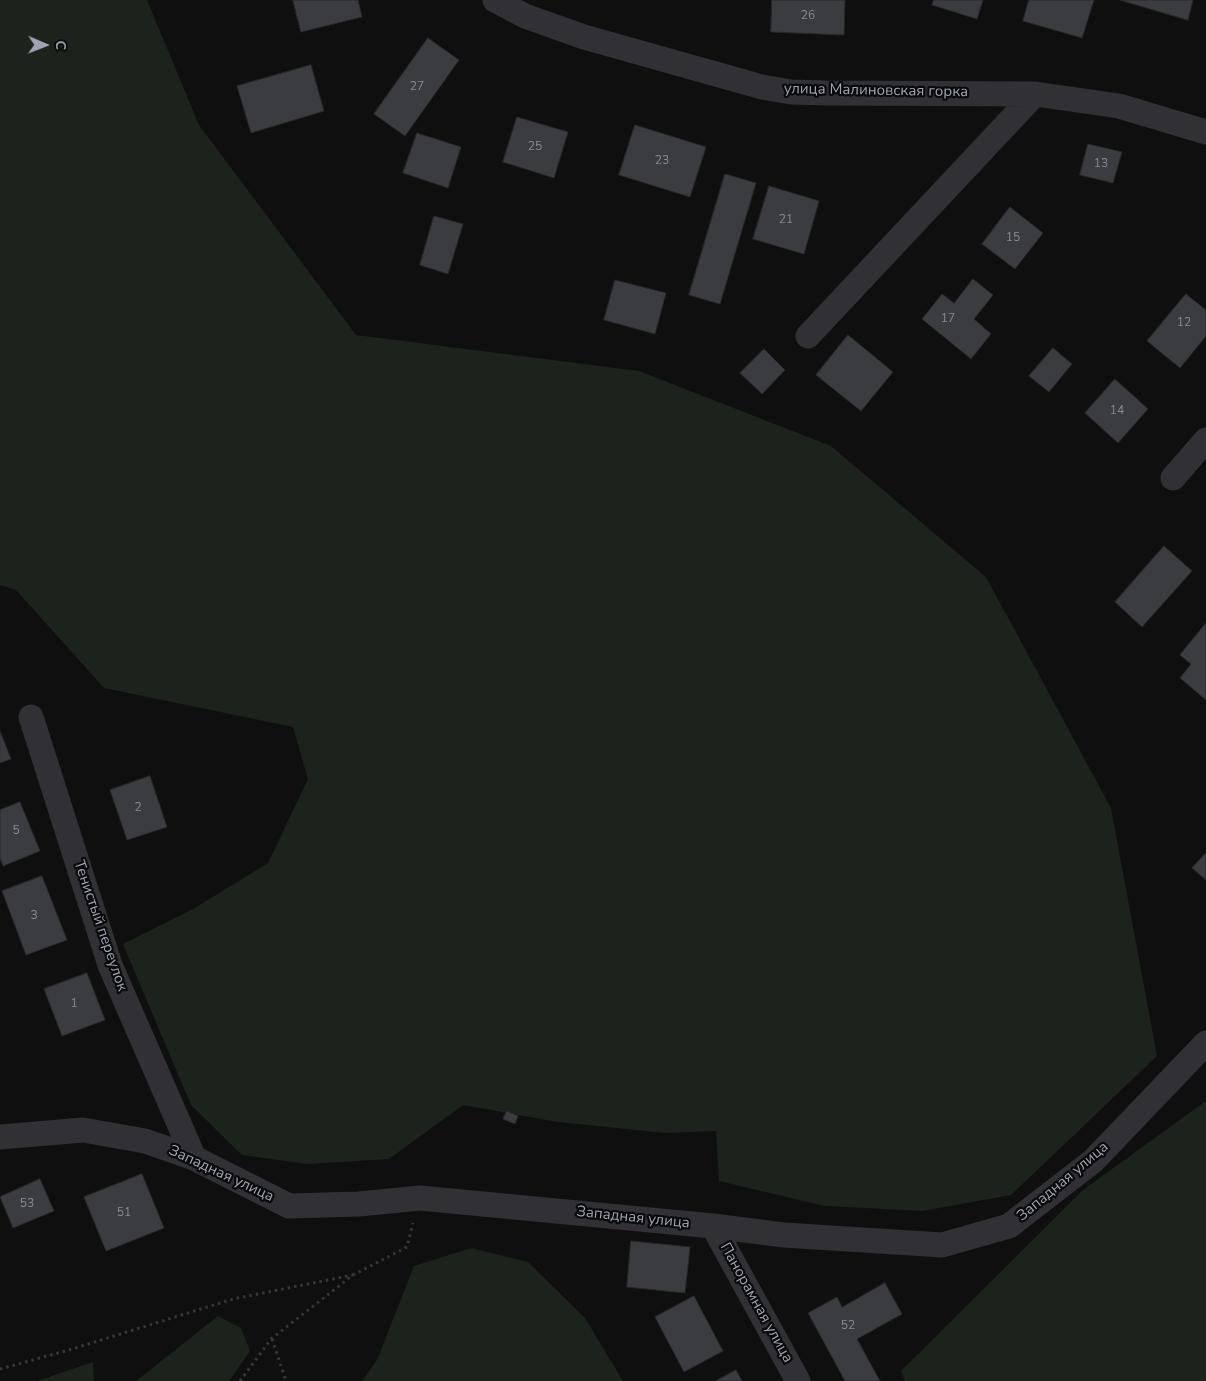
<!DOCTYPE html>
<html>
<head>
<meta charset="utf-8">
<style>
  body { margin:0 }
  #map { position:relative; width:1206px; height:1381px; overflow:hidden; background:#0f0f10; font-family:"Nunito Sans",sans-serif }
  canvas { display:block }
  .north { position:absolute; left:20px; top:20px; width:50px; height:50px; -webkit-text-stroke:4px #0a0a0b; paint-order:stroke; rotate:91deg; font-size:14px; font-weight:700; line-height:20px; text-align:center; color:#9fa4b2 }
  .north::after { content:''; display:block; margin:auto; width:18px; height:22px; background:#9fa4b2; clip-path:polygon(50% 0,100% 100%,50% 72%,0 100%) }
</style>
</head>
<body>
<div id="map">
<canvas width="1206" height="1381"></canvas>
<div class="north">С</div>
</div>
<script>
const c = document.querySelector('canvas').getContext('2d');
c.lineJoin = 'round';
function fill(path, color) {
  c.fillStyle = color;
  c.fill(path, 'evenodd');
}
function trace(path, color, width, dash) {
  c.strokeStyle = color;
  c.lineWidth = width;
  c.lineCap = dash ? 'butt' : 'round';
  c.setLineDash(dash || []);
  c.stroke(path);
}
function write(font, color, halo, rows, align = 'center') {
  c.font = font + ' "Nunito Sans",sans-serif';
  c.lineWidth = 4.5;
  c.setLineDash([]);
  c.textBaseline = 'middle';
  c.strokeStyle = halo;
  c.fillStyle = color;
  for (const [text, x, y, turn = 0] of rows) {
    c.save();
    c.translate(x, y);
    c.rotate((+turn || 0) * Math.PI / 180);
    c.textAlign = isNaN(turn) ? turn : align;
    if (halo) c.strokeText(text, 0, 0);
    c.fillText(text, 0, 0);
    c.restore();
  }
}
fill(new Path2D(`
  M0 0H147L199 125 356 335 639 371 831 446 986 577 1111 808 1157 1056 1011 1195 923 1211 825 1206 719 1181 716 1131 665 1133 558 1122 463 1105 389 1159 308 1164 242 1155 191 1105 123 944 193 909 268 863 308 779 293 727 104 688 16 590 0 585Z
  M1206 1101V1381H905L901 1371 1083 1190Z
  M471 1248 528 1262 585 1318 623 1381H362L377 1360 414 1266Z
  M218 1316 241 1328 250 1351 229 1381H136Z
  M93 1362 94 1381H37Z`), '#1b231c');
const building = new Path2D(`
  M293 0H358L362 17 301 32Z
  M772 0H845L844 35 771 32Z
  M934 0H983L977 19 932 5Z
  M1029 0H1094L1082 38 1023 21Z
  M1120 0H1193L1188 20Z
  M428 38 459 60 405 136 374 114Z
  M311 65 324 111 251 133 237 86Z
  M517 117 568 132 554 178 503 162Z
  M635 125 706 147 690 197 619 175Z
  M417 133 461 147 448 188 403 173Z
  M1088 144 1122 152 1113 183 1080 175Z
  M725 174 756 183 720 304 689 295Z
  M769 186 819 201 804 254 753 239Z
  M1010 207 1043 233 1015 269 982 244Z
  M434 216 463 224 448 274 420 265Z
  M973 279 993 295 974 319 991 334 971 359 922 319 942 294 954 303Z
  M615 280 666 293 655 334 604 320Z
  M1186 294 1206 310V336L1180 368 1147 341Z
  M848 335 893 372 861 411 816 375Z
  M1053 348 1072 364 1049 392 1029 376Z
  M764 349 785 370 762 394 740 373Z
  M1115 379 1148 409 1118 443 1085 413Z
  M1164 546 1192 571 1142 627 1115 602Z
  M1206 623V700L1180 678 1191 664 1180 655Z
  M0 731 11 759 0 763Z
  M150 776 167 827 127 840 110 790Z
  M20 802 40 851 3 866 0 858V810Z
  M1206 853V880L1192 868Z
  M42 876 67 940 26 955 2 891Z
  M87 973 105 1020 62 1036 44 989Z
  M507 1111 518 1116 515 1124 503 1119Z
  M142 1174 164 1228 106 1251 84 1197Z
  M40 1179 54 1211 13 1228 0 1197Z
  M631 1241 690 1247 685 1293 627 1287Z
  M885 1283 902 1314 857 1339 880 1381H845L808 1313 837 1297 842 1307Z
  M694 1296 723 1351 684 1372 655 1317Z
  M736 1370 742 1381H716Z`);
fill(building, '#3b3c40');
trace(building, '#29292c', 1);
trace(new Path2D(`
  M272 1339 286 1381
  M0 1369 69 1350 233 1299 353 1275
  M240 1381 271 1339 353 1275 407 1247 413 1223`), '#36373c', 3, [2.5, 4]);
trace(new Path2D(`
  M495 0 525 16 584 37 762 87 791 92 827 93 1035 94 1119 106 1206 132
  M808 336 1035 94
  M1173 478 1206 440
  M31 717 110 965 194 1158
  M0 1137 83 1130 145 1141 194 1158 289 1206 359 1204 420 1198 713 1226 784 1235 942 1245 1009 1226 1093 1161 1206 1043
  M713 1226 798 1381`), '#303035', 25);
write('12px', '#868a96', null, [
  ["26",808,16],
  ["27",417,87],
  ["25",535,147],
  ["23",662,161],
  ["13",1101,164],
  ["21",786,220],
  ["15",1013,238],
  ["17",948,319],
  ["12",1184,323],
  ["14",1117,411],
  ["2",138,808],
  ["5",16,831],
  ["3",34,916],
  ["1",74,1004],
  ["53",27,1204],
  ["51",124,1213],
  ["52",848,1326]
]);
write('15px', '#9fa4b2', '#0a0a0b', [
  ["улица Малиновская горка",876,91,1],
  ["Тенистый переулок",100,926,71],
  ["Западная улица",221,1174,25],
  ["Западная улица",1063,1182,-40],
  ["Западная улица",633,1218,6],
  ["Панорамная улица",756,1303,61]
]);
</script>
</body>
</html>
